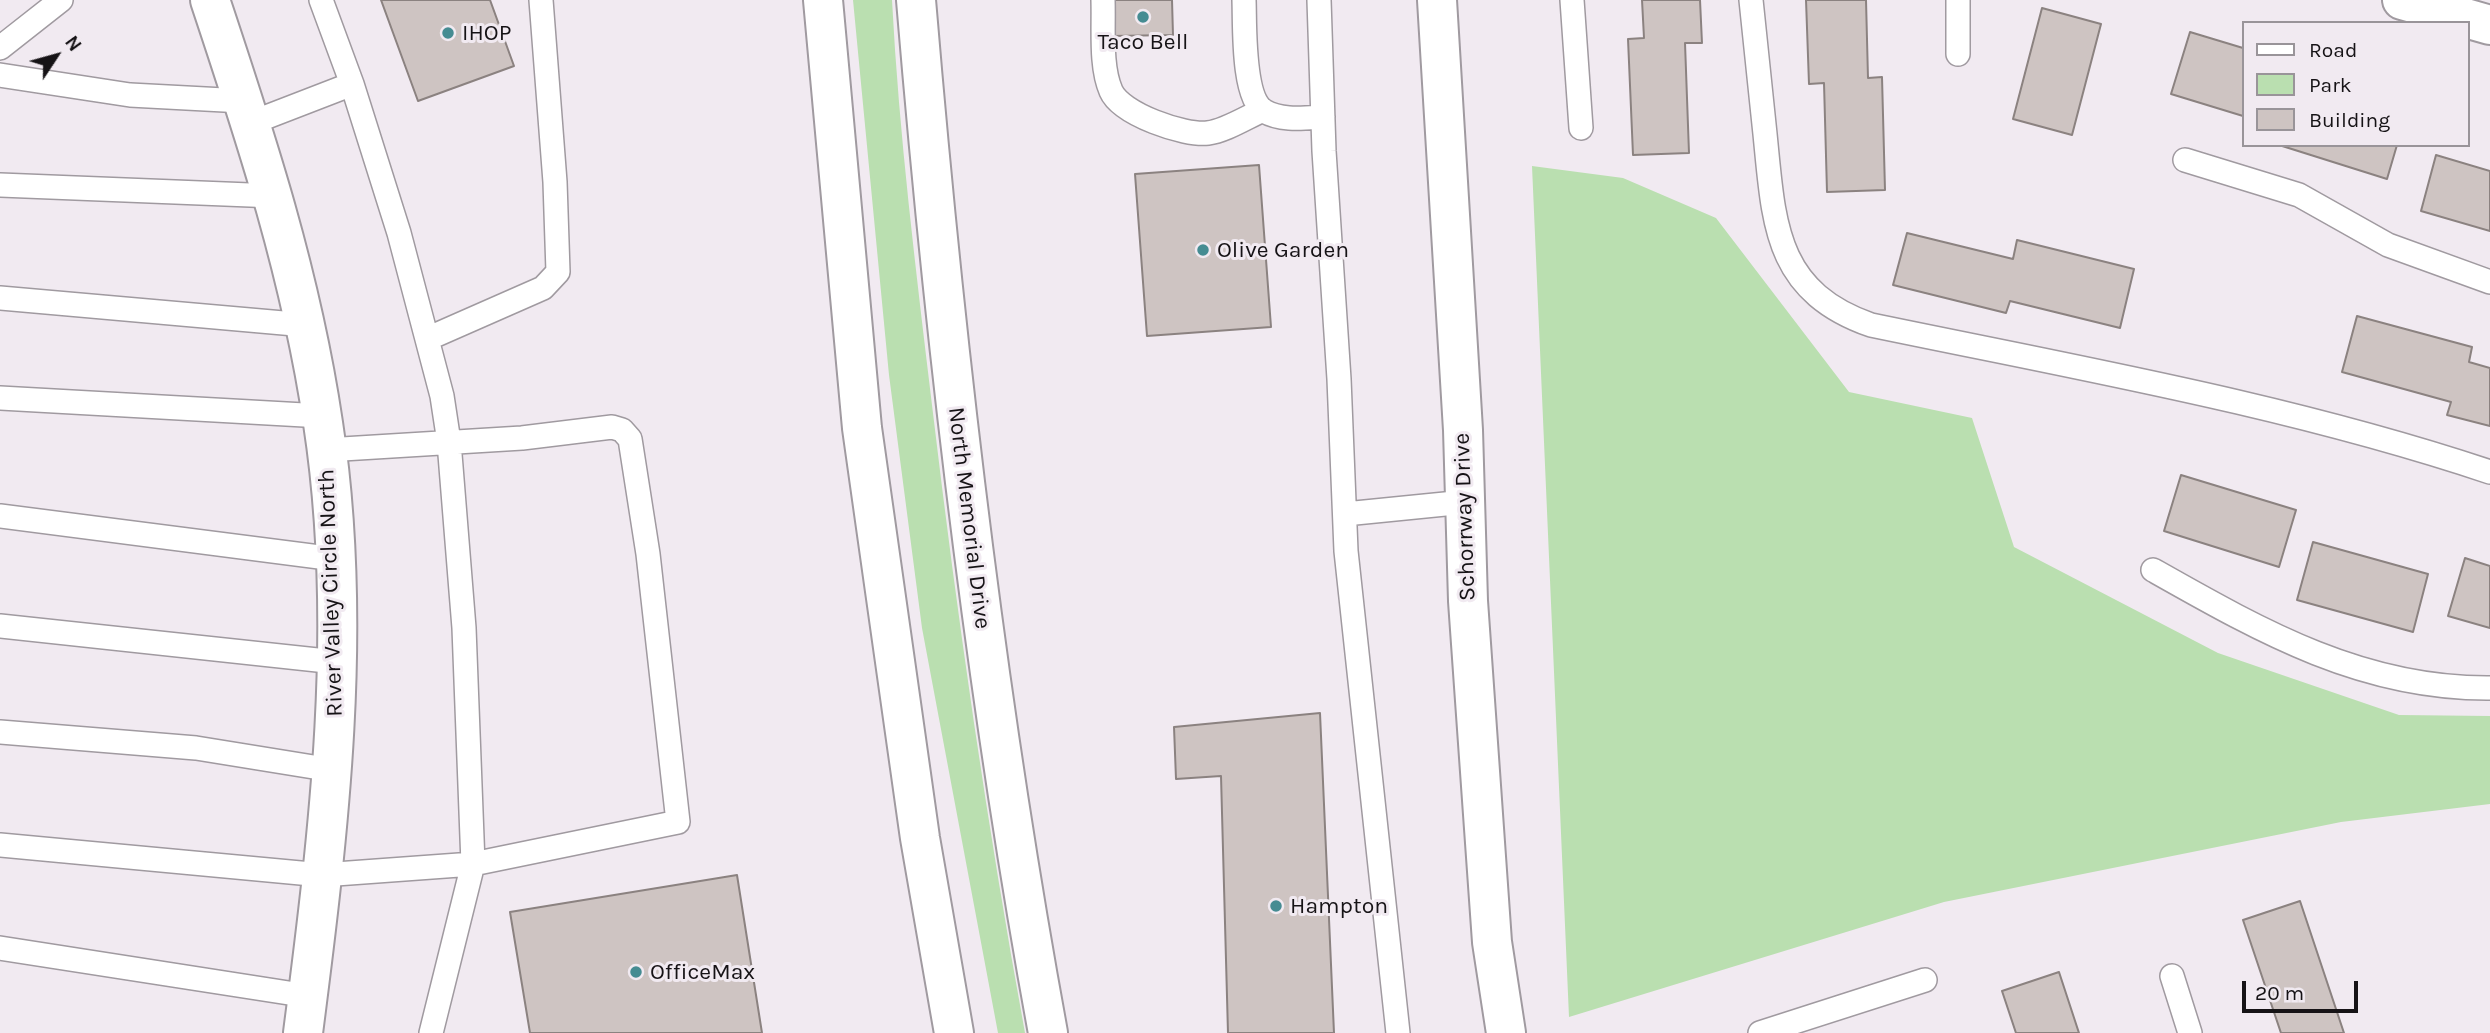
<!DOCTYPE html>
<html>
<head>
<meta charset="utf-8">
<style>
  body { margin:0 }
  #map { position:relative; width:2490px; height:1033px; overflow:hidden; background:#f1eaf1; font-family:Karla,sans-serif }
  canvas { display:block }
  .legend { position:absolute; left:2242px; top:21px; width:228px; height:126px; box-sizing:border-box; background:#f1eaf1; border:2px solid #999499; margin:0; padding:9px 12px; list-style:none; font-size:21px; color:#161316 }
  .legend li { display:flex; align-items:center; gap:14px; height:35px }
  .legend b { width:35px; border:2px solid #999499 }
  .north { position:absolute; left:21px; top:21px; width:70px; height:70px; -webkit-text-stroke:5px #f1eaf1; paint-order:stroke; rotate:54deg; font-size:19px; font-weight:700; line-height:28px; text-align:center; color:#161316 }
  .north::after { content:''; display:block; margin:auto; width:24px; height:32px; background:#161316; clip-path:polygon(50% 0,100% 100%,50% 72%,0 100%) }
  .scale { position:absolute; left:2242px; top:981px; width:116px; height:32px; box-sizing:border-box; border:4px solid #161316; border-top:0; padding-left:9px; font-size:21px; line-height:24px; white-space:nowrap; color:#161316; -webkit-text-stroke:5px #f1eaf1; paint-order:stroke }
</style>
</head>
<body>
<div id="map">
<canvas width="2490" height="1033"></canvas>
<ul class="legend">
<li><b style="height:9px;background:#fff"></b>Road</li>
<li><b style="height:19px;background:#badfb0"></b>Park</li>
<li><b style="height:19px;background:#cec4c2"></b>Building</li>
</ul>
<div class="north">N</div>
<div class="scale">20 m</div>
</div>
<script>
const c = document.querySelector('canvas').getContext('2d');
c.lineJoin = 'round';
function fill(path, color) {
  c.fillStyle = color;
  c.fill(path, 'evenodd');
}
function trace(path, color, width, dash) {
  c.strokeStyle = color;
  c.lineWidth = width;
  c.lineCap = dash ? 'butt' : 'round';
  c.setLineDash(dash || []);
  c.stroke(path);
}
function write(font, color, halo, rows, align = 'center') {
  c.font = font + ' Karla,sans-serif';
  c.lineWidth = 6;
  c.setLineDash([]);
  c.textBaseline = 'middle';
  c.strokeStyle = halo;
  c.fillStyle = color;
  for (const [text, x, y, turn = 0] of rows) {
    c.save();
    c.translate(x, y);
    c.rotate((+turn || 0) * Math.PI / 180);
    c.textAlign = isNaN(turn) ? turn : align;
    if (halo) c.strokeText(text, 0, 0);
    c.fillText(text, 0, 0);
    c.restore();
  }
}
fill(new Path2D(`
  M853 0H892C899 135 916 271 932 405 957 616 987 825 1025 1033H998L922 628 889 375Z
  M1532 166 1623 178 1716 218 1849 392 1972 418 2014 547 2218 653 2399 715 2490 716V804L2341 822 1944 902 1569 1017Z`), '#badfb0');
const building = new Path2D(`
  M381 0H490L514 66 418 101Z
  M1112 0H1172L1173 35 1112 36Z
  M1642 0H1700L1702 43H1685L1689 153 1633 155 1628 39 1644 38Z
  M1806 0H1866L1868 78 1882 77 1885 190 1827 192 1824 83 1809 84Z
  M2042 8 2101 24 2072 135 2013 119Z
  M2190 32 2243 48V116L2171 94Z
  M2279 145H2397L2387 179Z
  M2436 155 2490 171V231L2421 211Z
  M1259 165 1271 327 1147 336 1135 174Z
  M1907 233 2013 259 2017 240 2134 269 2120 328 2010 301 2006 313 1893 285Z
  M2357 316 2472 347 2469 362 2490 368V426L2447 415 2451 402 2342 372Z
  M2181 475 2296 510 2279 567 2164 531Z
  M2313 542 2428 574 2413 632 2297 600Z
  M2465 558 2490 566V628L2448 616Z
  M1320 713 1334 1033H1228L1221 776 1176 779 1174 727Z
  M737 875 762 1033H530L510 912Z
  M2300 901 2344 1033H2281L2243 920Z
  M2059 972 2079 1033H2016L2002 991Z`);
fill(building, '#cec4c2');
trace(building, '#8b8280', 2);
const service = new Path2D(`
  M321 0 352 84
  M1103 0C1104 28 1100 66 1111 91 1121 114 1184 136 1208 133 1225 131 1247 117 1263 110
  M1244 0C1245 24 1242 97 1264 111 1281 121 1304 118 1323 117
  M1319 0 1324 151 1339 379 1346 551 1398 1033
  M1572 0 1581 128
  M1751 0C1756 45 1760 89 1765 134 1774 223 1774 291 1871 325 2078 368 2289 405 2490 472
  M1958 0V54
  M0 48 61 0
  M0 75 130 95 243 101
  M251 123 352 84 399 233 442 396 449 442 464 628 473 864 431 1033
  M2185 160 2299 195 2388 245 2490 282
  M0 185 275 196
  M0 298 306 325
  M427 339 543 288 558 272 555 182 541 0
  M0 398 322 416
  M1345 514 1465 502
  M0 516 335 559
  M2153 570C2261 631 2362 689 2490 688
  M0 626 336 662
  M0 732 196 748 332 770
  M0 845 322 875 473 864 678 822 648 554 630 439 622 430 612 427 522 438 326 450
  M0 948 308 996
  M2172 976 2190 1033
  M1760 1033 1925 980`);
const minor = new Path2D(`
  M210 0C257 141 301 275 323 423 354 625 329 832 303 1033
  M1437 0 1463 430 1468 601 1492 942 1506 1033
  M2402 0 2490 25`);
const primary = new Path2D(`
  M823 0 862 428 920 838 954 1033
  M916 0C945 347 985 691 1048 1033`);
trace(service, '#a09aa0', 26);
trace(minor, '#a09aa0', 42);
trace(primary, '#a09aa0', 42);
trace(service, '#fff', 23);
trace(minor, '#fff', 38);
trace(primary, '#fff', 38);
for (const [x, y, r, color] of [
  [1143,17,7,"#458c92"],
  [448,33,7,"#458c92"],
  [1203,250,7,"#458c92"],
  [1276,906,7,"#458c92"],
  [636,972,7,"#458c92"]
]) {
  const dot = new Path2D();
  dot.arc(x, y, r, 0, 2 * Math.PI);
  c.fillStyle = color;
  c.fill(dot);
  trace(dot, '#f1eaf1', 2.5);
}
write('23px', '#161316', '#f1eaf1', [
  ["IHOP",462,33],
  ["Taco Bell",1143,42,"center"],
  ["Olive Garden",1217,250],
  ["Hampton",1290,906],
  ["OfficeMax",650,972]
], 'left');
write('23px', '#161316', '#f1eaf1', [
  ["Schorrway Drive",1465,517,-92],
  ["North Memorial Drive",969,518,83],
  ["River Valley Circle North",331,593,-92]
]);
</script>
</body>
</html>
